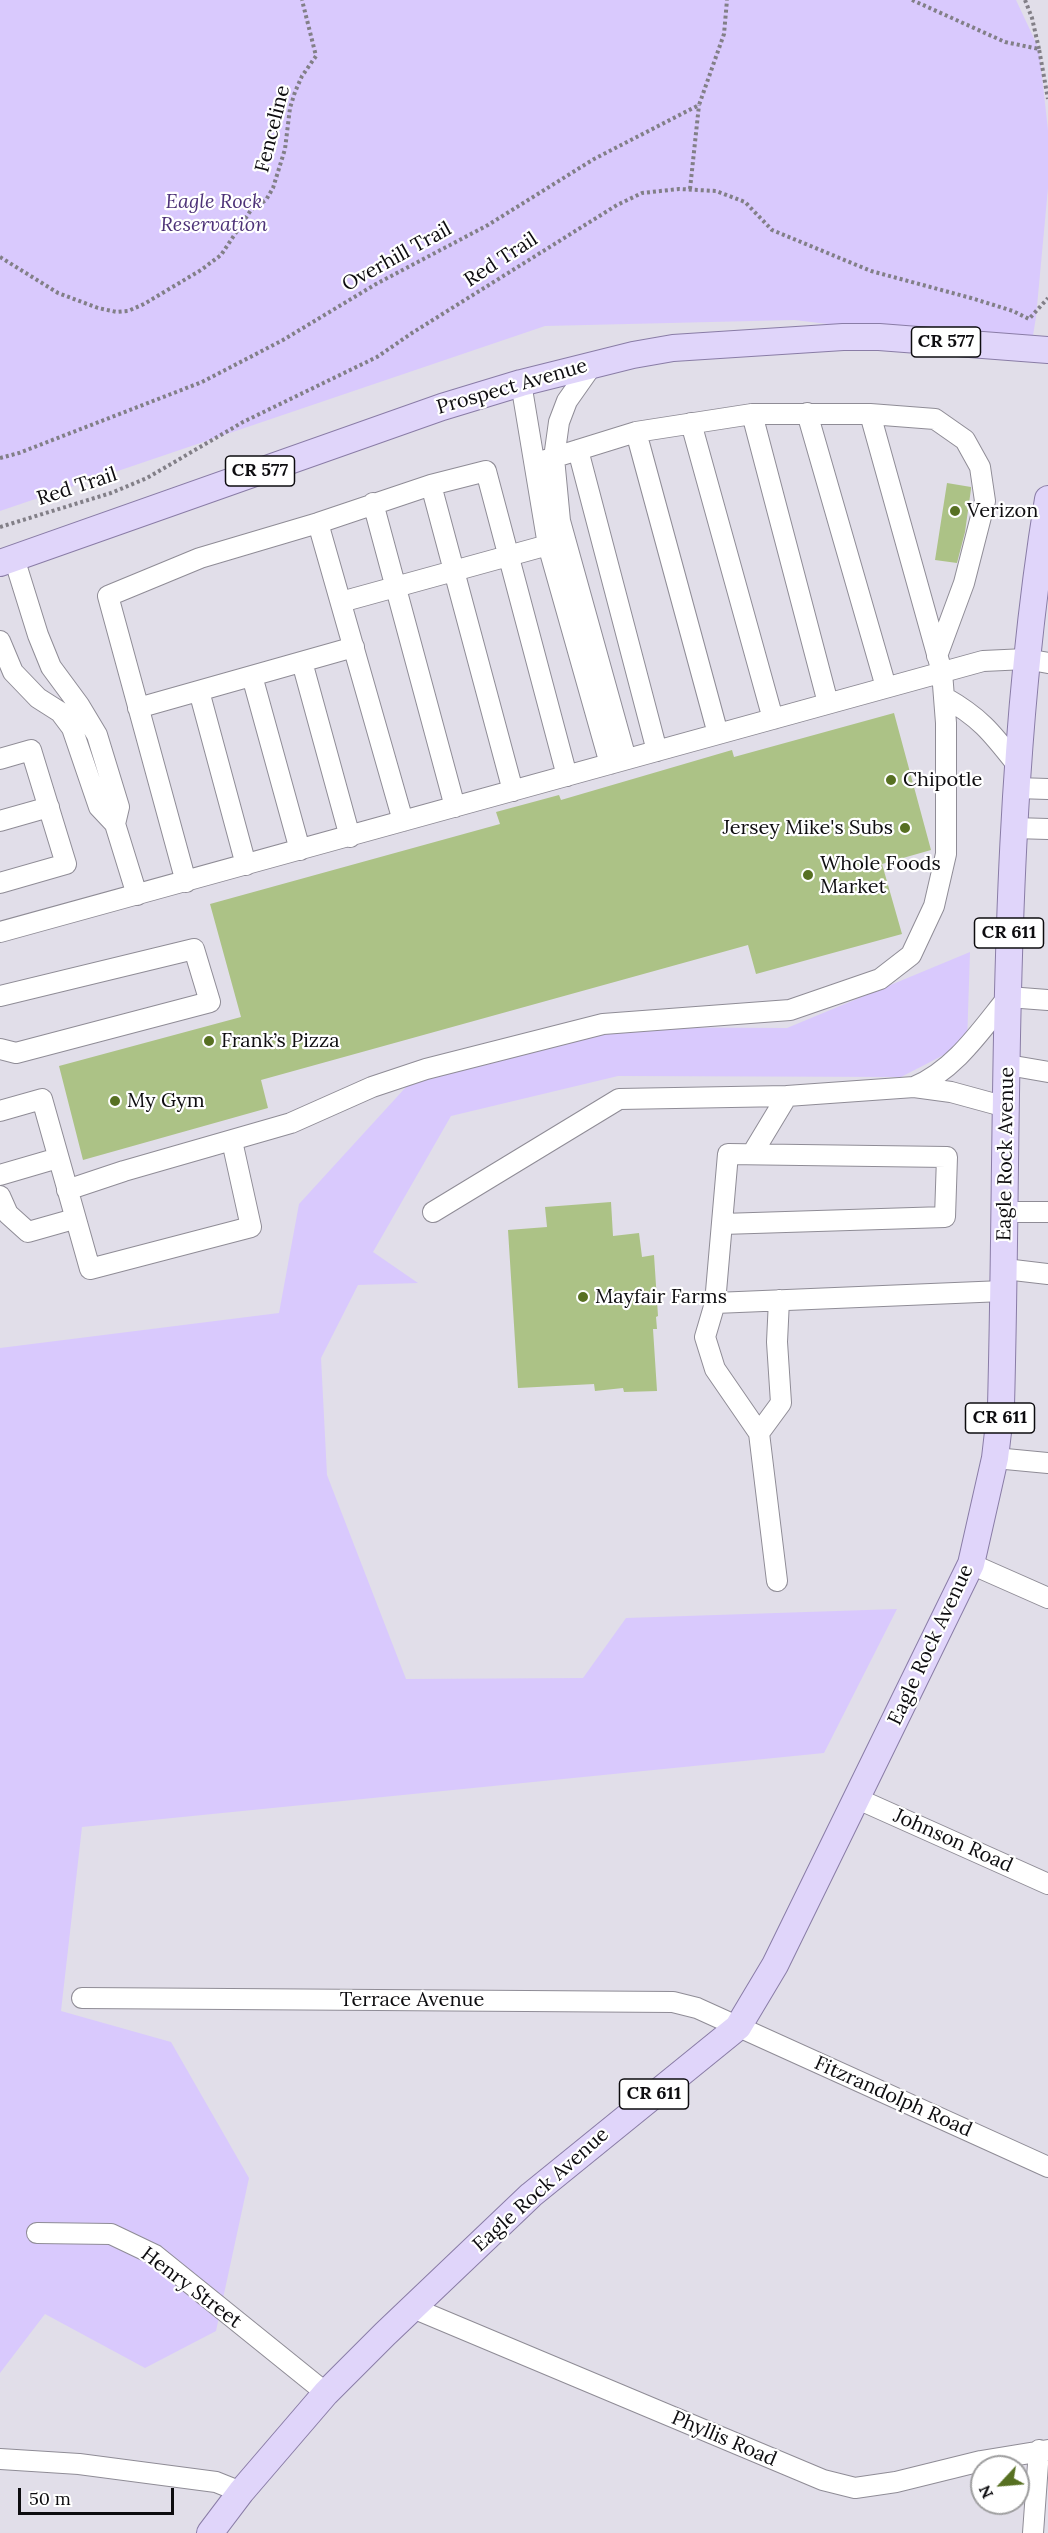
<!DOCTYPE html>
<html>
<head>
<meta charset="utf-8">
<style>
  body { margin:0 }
  #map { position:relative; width:1048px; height:2533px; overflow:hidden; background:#e1dee9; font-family:Lora,serif }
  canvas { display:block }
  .north { position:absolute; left:970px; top:2455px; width:60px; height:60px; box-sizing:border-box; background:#fff; border:2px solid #9e9e9f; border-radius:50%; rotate:244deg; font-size:16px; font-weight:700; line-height:24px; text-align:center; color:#0d0c0f }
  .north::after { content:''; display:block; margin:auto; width:21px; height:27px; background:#577022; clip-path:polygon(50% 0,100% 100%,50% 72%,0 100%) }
  .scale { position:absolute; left:18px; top:2488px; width:156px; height:27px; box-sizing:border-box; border:3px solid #0d0c0f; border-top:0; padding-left:8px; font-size:18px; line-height:21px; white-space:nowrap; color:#0d0c0f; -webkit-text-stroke:4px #fff; paint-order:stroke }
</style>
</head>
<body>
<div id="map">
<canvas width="1048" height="2533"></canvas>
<div class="north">N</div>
<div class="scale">50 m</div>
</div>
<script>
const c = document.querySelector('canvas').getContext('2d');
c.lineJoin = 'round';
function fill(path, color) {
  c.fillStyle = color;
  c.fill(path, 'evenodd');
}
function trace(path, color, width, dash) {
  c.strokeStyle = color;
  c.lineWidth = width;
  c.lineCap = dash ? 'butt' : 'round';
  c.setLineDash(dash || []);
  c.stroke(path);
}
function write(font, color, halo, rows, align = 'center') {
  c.font = font + ' Lora,serif';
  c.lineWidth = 4.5;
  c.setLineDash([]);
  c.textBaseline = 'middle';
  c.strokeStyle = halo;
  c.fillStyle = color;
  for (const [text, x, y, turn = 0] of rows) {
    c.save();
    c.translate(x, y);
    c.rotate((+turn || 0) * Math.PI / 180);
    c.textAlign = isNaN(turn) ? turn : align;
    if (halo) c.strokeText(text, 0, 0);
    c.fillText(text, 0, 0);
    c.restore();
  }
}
fill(new Path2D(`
  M0 0H1016L1039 49 1048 130V188L1036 317 1031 348 794 320 545 326 0 511Z
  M970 952 967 1043 901 1077 618 1076 451 1116 373 1252 418 1283 358 1285 321 1358 327 1475 406 1679 583 1678 626 1618 897 1609 824 1753 82 1827 61 2011 171 2042 249 2178 216 2331 145 2368 45 2314 0 2373V1348L279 1313 299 1204 417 1075 594 1027 787 1028Z`), '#d9c9fd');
fill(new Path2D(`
  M947 483 971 487V489L965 532 957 563 935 560Z
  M894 713 931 850 882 864 902 934 756 974 748 945 261 1080 268 1108 83 1160 59 1066 241 1017 210 904 500 824 496 812 559 795 561 800 732 750 734 757Z
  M611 1202 613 1236 639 1233 642 1257 654 1255 658 1316 656 1317 657 1329H653L657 1391 624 1392 623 1388 595 1391 594 1384 518 1388 508 1230 547 1227 545 1207Z`), '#acc286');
const minor = new Path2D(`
  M593 364 567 401 559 422 554 458 560 521 626 759
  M521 383 548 545 610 764
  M807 413 886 687
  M752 414 828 703
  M691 423 773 719
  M636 432 718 734
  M578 450 657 751
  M536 463 636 432 752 414H870L935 419 965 440 980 467 985 501 964 583 937 656
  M431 485 513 791
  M373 503 455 807
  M318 523 403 821
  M14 558 38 635 51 667 79 705 97 735 119 807 115 824
  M341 602 548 545
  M0 641 13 672 38 698 60 712 72 728 99 807 115 824 137 895
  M302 662 350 837
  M252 676 300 850
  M199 691 246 865
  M944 697C981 718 992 733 1018 766
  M138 708 354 647
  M0 759 31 750 66 864 0 883
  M1017 788 1048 789
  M0 821 49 807
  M1014 828 1048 829
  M186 882 108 596 200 558 318 523 431 485 486 471 567 776
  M0 932 983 661 1026 659 1048 663
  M0 996 194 949 210 1002 16 1053 0 1049
  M1008 1065 1048 1072
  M914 1087C955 1070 981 1030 1008 997L1048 1000
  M0 1111 42 1099 90 1269 251 1227 232 1141
  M752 1154 787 1096 914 1087 951 1092 1006 1107
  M0 1175 58 1158
  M67 1190 124 1171 291 1123 372 1087 426 1069 603 1024 790 1010 880 979 911 955 934 906 946 854V723L942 672 870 414
  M0 1196 8 1214 28 1232 74 1219
  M433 1212 619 1099 787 1096
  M1004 1212H1048
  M722 1224 945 1217 947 1157 728 1154 715 1303 1003 1291
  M1005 1269 1048 1274
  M715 1303 705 1337 715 1369 759 1433 777 1581
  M759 1433 781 1403 777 1342 779 1300
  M995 1458 1048 1463
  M971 1564 1048 1598
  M858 1799 1048 1884
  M82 1998 673 2002 697 2008 1048 2167
  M37 2233 111 2234 155 2255 326 2393
  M413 2308 823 2480 855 2488 896 2482 981 2461 1048 2450
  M0 2459 79 2464 216 2482 241 2492
  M1033 2533 1039 2450`);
const major = new Path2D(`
  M0 563 442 407 521 383 633 355 673 348 843 337H879L1048 350
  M210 2533 241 2492 326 2393 385 2334 531 2195 738 2027 775 1965 971 1564 995 1458 1001 1406C1009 1103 999 798 1048 499`);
trace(minor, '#8f8c96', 22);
trace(major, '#897ca6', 28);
trace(new Path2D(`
  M912 0 1005 42 1039 49 1048 99
  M1025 0 1032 18 1039 49
  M690 189 699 105
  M0 257 58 293 98 308 117 312 128 311 144 304 201 270 221 255 251 210 266 200 273 188 285 149 290 108 295 92 302 76 316 56 302 0
  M0 458 19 453 202 382 283 340 376 284 488 225 594 159 699 105 724 34 727 0
  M0 527 111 493 147 478 243 422 377 357 412 333 617 205 642 193 679 189 716 191 745 202 772 230 871 271 971 298 1013 311 1029 319 1048 298`), '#827f87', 4, [3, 3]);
trace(minor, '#fff', 20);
trace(major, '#e0d5fa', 26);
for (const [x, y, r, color] of [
  [955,511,6,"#577022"],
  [891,780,6,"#577022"],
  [905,828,6,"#577022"],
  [808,875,6,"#577022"],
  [209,1041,6,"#577022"],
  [115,1101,6,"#577022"],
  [583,1297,6,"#577022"]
]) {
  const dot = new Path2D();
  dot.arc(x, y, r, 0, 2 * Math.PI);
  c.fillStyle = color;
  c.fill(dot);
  trace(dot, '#fff', 2);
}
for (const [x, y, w] of [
  [946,342,69],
  [260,471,69],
  [1009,933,69],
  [1000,1418,69],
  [654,2094,69]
]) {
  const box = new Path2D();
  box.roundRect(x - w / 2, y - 15, w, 30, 4.5);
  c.fillStyle = '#fff';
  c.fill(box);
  trace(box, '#0d0c0f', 1.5);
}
write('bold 18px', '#0d0c0f', null, [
  ["CR 577",946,342],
  ["CR 577",260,471],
  ["CR 611",1009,933],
  ["CR 611",1000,1418],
  ["CR 611",654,2094]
]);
write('20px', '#0d0c0f', '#fff', [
  ["Fenceline",273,129,-76],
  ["Overhill Trail",397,257,-29],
  ["Red Trail",501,260,-33],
  ["Prospect Avenue",512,387,-16],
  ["Red Trail",77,487,-18],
  ["Eagle Rock Avenue",1006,1154,-89],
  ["Eagle Rock Avenue",931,1645,-65],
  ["Johnson Road",953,1841,24],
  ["Terrace Avenue",412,2000],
  ["Fitzrandolph Road",893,2097,24],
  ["Eagle Rock Avenue",541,2190,-42],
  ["Henry Street",191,2288,37],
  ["Phyllis Road",724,2439,23]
]);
write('italic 20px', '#4d3278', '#fff', [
  ["Eagle Rock",214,202],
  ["Reservation",214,225]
]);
write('20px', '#0d0c0f', '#fff', [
  ["Verizon",967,511],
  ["Chipotle",903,780],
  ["Jersey Mike's Subs",893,828,"right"],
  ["Whole Foods",820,864],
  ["Market",820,887],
  ["Frank’s Pizza",221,1041],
  ["My Gym",127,1101],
  ["Mayfair Farms",595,1297]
], 'left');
</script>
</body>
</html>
